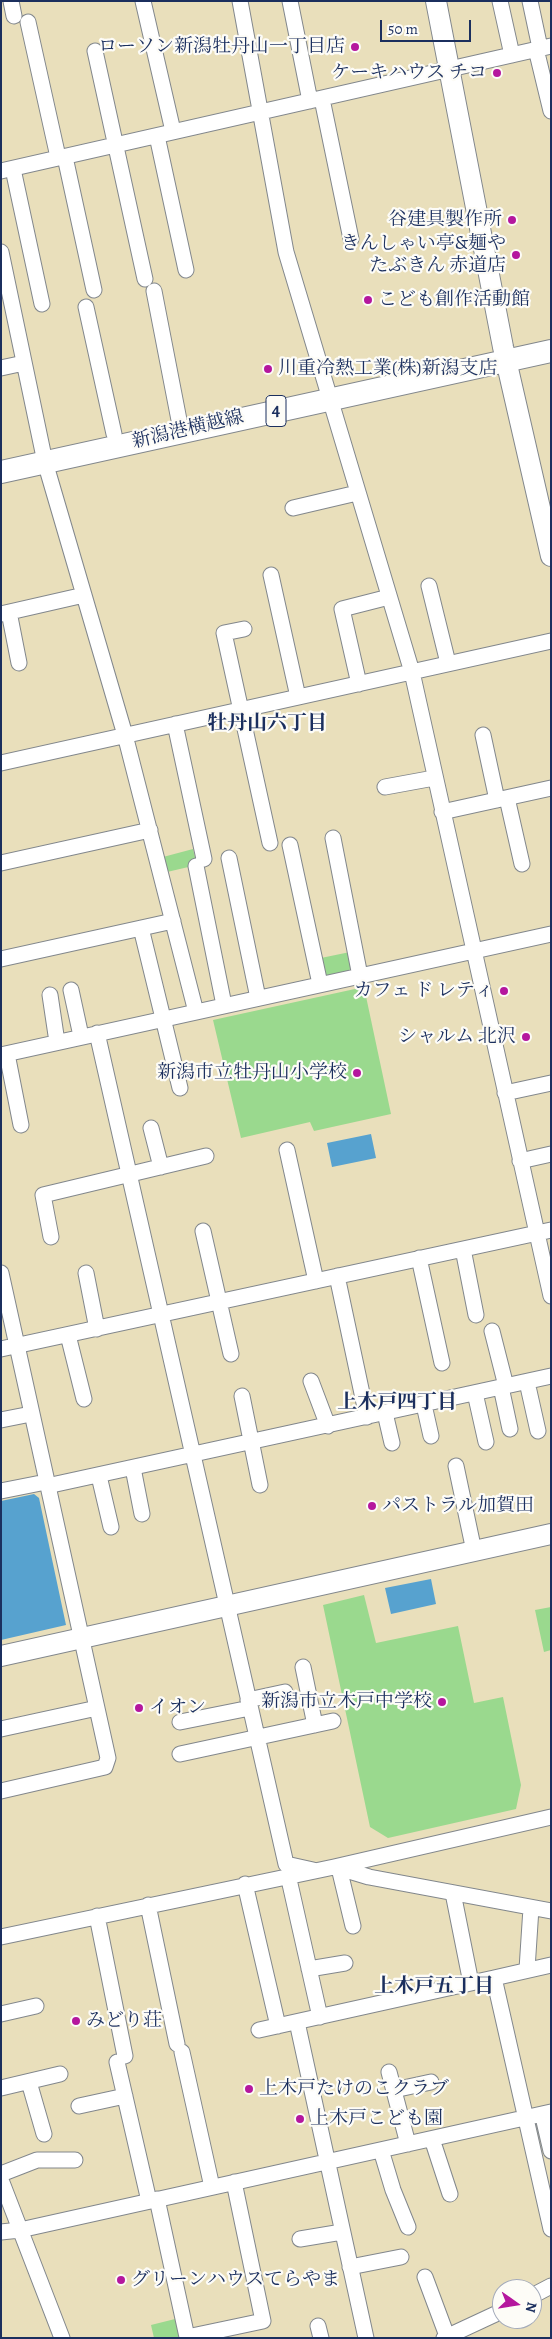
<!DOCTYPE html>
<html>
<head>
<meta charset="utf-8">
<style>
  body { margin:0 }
  #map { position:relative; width:552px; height:2339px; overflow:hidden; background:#e9dfbb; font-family:Alegreya,serif }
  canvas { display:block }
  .frame { position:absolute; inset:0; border:2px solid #1b2f5e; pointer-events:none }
  .north { position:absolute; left:492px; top:2279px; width:50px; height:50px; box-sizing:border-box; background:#fdfcf7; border:1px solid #a3aaba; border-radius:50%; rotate:103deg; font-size:14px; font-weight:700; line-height:20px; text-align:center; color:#1b2f5e }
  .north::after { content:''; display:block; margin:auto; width:18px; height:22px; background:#b5179e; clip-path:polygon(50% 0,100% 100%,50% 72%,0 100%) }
  .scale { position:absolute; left:380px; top:20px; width:91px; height:22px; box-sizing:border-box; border:2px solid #1b2f5e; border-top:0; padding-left:6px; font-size:15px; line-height:18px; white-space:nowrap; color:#1b2f5e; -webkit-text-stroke:4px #fdfcf7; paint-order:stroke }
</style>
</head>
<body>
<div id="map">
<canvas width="552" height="2339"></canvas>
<div class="frame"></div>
<div class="north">N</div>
<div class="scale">50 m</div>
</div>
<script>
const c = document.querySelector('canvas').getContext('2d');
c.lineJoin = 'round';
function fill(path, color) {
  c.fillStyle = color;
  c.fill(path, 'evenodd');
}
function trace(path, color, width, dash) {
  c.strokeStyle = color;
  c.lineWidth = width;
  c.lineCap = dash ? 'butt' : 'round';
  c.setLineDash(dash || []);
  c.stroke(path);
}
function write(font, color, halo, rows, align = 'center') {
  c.font = font + ' Alegreya,"Noto Serif JP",serif';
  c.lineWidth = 4.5;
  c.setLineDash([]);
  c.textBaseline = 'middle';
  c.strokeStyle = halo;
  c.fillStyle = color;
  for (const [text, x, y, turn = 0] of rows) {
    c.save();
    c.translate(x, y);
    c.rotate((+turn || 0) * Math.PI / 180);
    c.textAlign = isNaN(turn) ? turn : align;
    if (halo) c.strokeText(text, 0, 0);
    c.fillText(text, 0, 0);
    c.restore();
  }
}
fill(new Path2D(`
  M193 849 197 865 167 872 163 857Z
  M350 952 352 966 347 974 325 978 321 958Z
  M364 987 391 1114 314 1131 310 1122 241 1138 213 1020Z
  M364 1595 376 1643 458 1626 474 1703 503 1697 521 1785 516 1809 388 1838 370 1827 323 1605Z
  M551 1607V1650L544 1652 535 1610Z
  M179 2318 183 2338H154L151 2325Z`), '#9ad98e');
fill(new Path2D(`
  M371 1134 376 1158 332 1167 327 1143Z
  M34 1494 39 1498 66 1625 1 1640V1501Z
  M431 1579 436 1604 391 1614 385 1588Z`), '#57a2cf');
const street = new Path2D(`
  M11 1 14 16
  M143 1 173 131
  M240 1 286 252 412 672 551 1296
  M290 1 310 101
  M500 1 512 55
  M530 1 540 48
  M28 22 58 157
  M536 49 551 111
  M95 51 145 279
  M322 99 351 239
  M157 136 186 270
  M65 157 94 290
  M13 169 42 304
  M1 171 551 46
  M1 252 45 462 125 735 196 1012
  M154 291 179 420
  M86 307 114 434
  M1 368 24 363
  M293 508 357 493
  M271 575 298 697
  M429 586 448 663
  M9 612 19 663
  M1 614 84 595
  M244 629 224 633 270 843
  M359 684 342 609 389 597
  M175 724 204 859
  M483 735 497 800
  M1 763 551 641
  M385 787 434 778
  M507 798 522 864
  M442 812 551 788
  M333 838 360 976
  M290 845 320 984
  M229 858 258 998
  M1 863 150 830
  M196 866 224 1005
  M141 928 180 1088
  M1 959 173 921
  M71 990 81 1036
  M50 995 57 1042
  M97 1033 286 1864 313 1870
  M7 1054 21 1125
  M1 1055 551 934
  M505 1093 551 1083
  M151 1128 161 1167
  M287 1150 316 1281
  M520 1161 551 1154
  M203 1231 231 1354
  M51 1237 43 1195 206 1156
  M463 1249 476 1315
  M419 1258 442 1363
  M1 1273 108 1758 105 1767 1 1791
  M86 1273 97 1329
  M337 1276 367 1417
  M492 1331 506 1386
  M68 1335 84 1399
  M1 1349 551 1230
  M311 1381 328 1426
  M527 1382 538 1431
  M501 1387 510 1429
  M475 1393 486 1442
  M242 1396 260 1485
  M424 1405 431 1436
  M385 1413 392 1443
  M1 1420 31 1414
  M456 1466 474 1551
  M133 1468 142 1514
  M99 1476 111 1527
  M47 1486 551 1376
  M1 1491 46 1482
  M303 1667 315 1725
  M248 1700 285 1692
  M180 1722 250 1708
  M1 1729 97 1708
  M180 1754 333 1721
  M336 1867 369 1877 551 1911
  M339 1868 353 1926
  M288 1875 320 2017
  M245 1884 278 2026
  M453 1893 471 1983 494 1978 551 2229
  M148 1905 177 2044
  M97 1916 125 2056
  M1 1937 334 1867 551 1817
  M309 1969 345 1963
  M527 1969 531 1908
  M494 1978 551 1965
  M1 2014 36 2006
  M297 2022 366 2338
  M259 2030 471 1983
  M182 2052 212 2187
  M117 2062 149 2201
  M389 2072 408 2144
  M29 2082 44 2134
  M1 2088 60 2074
  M394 2090 431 2082
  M79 2106 125 2096
  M548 2113 544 2121 551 2151
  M432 2139 450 2194
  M381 2150 393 2190 408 2227
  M1 2174 37 2160H75
  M1 2180 62 2338
  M157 2199 187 2337 263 2321 234 2182
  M1 2232 20 2230 551 2112
  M300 2239 342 2232
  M350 2267 401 2257
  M425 2277 447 2336
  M532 2296 551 2286
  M318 2326 321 2338
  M444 2338 502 2311`);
const secondary = new Path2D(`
  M436 1 503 347 551 556
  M1 1656 551 1534`);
const primary = new Path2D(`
  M1 472 551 351`);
trace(street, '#82878c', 17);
trace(secondary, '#82878c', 22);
trace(primary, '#82878c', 24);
trace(street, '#fff', 15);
trace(secondary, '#fff', 20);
trace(primary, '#fff', 22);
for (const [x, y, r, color] of [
  [355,47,5,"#b5179e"],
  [497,73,5,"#b5179e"],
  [512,220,5,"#b5179e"],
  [516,255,5,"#b5179e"],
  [368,300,5,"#b5179e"],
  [268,369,5,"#b5179e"],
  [504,991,5,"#b5179e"],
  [526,1037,5,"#b5179e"],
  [357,1073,5,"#b5179e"],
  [372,1506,5,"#b5179e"],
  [442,1702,5,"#b5179e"],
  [139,1708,5,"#b5179e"],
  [76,2021,5,"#b5179e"],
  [249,2089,5,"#b5179e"],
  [300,2119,5,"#b5179e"],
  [121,2280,5,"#b5179e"]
]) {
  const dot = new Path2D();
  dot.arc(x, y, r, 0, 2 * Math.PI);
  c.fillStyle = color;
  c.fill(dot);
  trace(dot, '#fdfcf7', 2);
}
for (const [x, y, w] of [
  [276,411,20]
]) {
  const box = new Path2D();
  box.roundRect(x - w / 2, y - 15.5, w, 31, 4);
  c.fillStyle = '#fdfcf7';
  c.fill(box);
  trace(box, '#1b2f5e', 1);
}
write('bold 18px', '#1b2f5e', null, [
  ["4",276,411]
]);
write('19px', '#1b2f5e', '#fdfcf7', [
  ["ローソン新潟牡丹山一丁目店",345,47],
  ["ケーキハウス チコ",487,73],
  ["谷建具製作所",502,220],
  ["きんしゃい亭&麺や",506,244],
  ["たぶきん 赤道店",506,266],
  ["こども創作活動館",378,300,"left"],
  ["川重冷熱工業(株)新潟支店",278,369,"left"],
  ["カフェ ド レティ",494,991],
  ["シャルム 北沢",516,1037],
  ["新潟市立牡丹山小学校",347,1073],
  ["パストラル加賀田",382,1506,"left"],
  ["新潟市立木戸中学校",432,1702],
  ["イオン",149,1708,"left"],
  ["みどり荘",86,2021,"left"],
  ["上木戸たけのこクラブ",259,2089,"left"],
  ["上木戸こども園",310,2119,"left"],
  ["グリーンハウスてらやま",131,2280,"left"]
], 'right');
write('19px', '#1b2f5e', '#fdfcf7', [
  ["新潟港横越線",188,430,-13]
]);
write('bold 20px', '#1b2f5e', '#fdfcf7', [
  ["牡丹山六丁目",267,724],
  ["上木戸四丁目",397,1403],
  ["上木戸五丁目",434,1987]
]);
</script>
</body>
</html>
